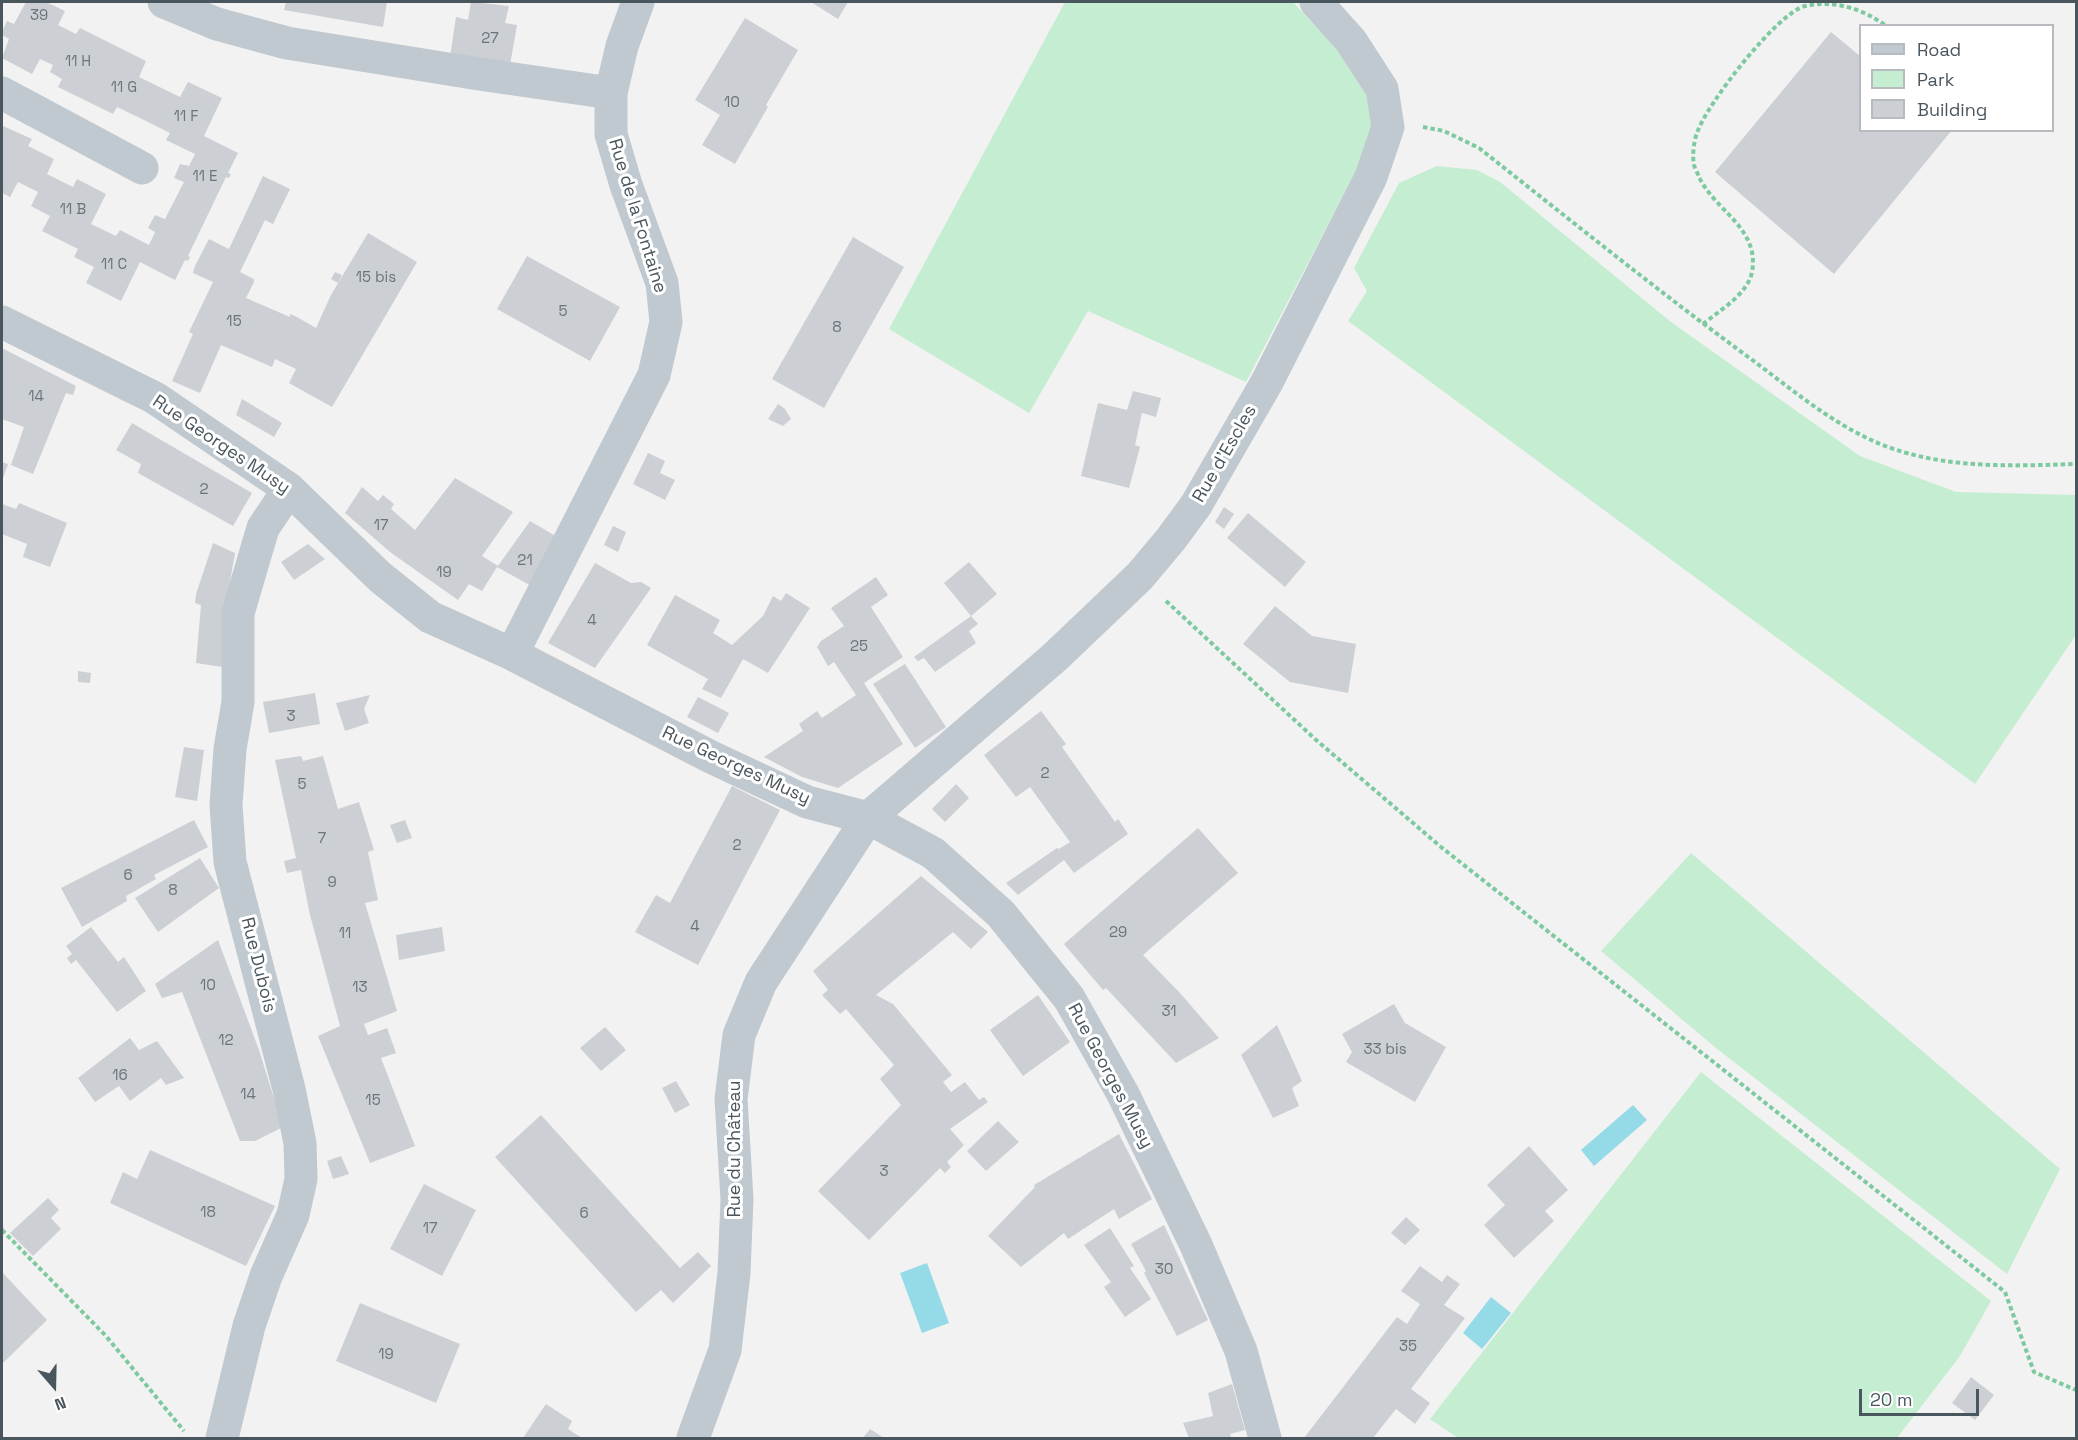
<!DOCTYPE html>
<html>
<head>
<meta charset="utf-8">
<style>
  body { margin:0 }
  #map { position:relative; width:2078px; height:1440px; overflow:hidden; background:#f3f2f2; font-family:"Space Grotesk",sans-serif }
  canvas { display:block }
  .frame { position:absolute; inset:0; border:3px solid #4a565e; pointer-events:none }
  .legend { position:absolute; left:1859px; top:24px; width:195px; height:108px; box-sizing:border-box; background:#fff; border:2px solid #b7bbbf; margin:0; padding:8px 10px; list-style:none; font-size:18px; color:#4a565e }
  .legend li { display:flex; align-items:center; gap:12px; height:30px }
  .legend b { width:30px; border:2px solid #b7bbbf }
  .north { position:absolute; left:24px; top:1356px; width:60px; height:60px; -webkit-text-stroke:4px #fff; paint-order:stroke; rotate:160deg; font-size:16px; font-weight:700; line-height:24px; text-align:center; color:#4a565e }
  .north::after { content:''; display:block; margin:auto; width:21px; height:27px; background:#4a565e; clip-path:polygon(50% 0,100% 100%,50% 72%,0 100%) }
  .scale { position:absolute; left:1859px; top:1389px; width:120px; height:27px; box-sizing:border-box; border:3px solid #4a565e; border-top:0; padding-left:8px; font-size:18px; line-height:21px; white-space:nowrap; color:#4a565e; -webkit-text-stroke:4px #fff; paint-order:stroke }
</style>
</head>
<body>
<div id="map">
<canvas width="2078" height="1440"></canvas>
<div class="frame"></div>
<ul class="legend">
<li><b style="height:8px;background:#c0c9cf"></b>Road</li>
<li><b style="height:16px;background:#c4edd1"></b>Park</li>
<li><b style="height:16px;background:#cccfd3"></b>Building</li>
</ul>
<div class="north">N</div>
<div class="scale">20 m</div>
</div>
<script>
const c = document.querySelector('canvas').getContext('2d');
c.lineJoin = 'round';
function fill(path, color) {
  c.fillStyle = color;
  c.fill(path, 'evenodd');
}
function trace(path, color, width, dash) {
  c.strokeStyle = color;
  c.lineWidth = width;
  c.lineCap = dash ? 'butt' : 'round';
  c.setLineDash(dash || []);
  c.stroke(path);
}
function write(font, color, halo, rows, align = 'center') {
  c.font = font + ' "Space Grotesk",sans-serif';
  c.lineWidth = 6;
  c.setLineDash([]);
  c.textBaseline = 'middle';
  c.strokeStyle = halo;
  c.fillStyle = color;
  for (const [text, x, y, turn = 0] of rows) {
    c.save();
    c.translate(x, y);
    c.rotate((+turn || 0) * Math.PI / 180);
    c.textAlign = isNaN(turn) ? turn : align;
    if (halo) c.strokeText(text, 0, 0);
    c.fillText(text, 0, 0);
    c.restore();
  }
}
fill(new Path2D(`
  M1065 2H1293C1326 39 1388 92 1369 146L1246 382 1088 311 1029 413 889 329Z
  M1437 166 1477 170 1500 182 1671 322 1860 456 1956 492 2076 495V635L1975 784 1348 321 1367 291 1354 268 1399 183Z
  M1691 853 2060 1169 2007 1274 1716 1048 1601 951Z
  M1701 1072 1991 1301 1960 1356 1897 1438H1458L1430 1419Z`), '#c4edd1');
fill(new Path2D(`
  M1633 1105 1647 1120 1594 1166 1581 1150Z
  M927 1263 949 1323 922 1333 900 1273Z
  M1491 1297 1511 1313 1482 1349 1463 1333Z`), '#94dbe7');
fill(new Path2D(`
  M26 2H46L65 11 58 25 76 34 80 28 146 61 139 77 180 97 188 82 222 98 204 136 238 153 228 173 231 174 229 178 226 177 188 256 190 257 188 261 185 260 175 280 140 262 121 301 86 283 94 267 74 257 78 249 42 231 50 216 31 206 38 192 18 182 10 197 2 193 3 126 32 139 28 146 54 159 47 174 73 187 77 179 106 194 91 224 116 236 120 230 149 245 155 232 148 228 155 215 165 219 184 182 174 178 180 164 189 166 195 154 166 140 170 133 146 121 117 107 113 114 58 87 62 79 50 72 53 65 40 59 32 74 2 58 9 39 2 35V32L7 21 14 24Z
  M286 2H387L383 27 284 10Z
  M471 2 509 6 505 23 517 25 510 65 450 57 456 17 468 20Z
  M811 2H848L838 19Z
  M745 18 798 50 766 105 768 107 735 164 702 145 720 115 695 100Z
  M1831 32 1860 56V130H1952L1834 274 1715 172Z
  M263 176 290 189 273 224 265 220 240 272 254 279V282L246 298 290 317V314L295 316 316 328 331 295 368 233 417 262 332 407 289 383 296 369 275 359 272 367 221 345 200 393 172 381 193 334 189 332 213 282 193 273 195 266 209 239 229 249Z
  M853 237 904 267 824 408 772 379Z
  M527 256 620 307 590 361 497 309Z
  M335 272 342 275 338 283 331 279Z
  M2 348 76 386 73 395 66 393 33 474 11 465 24 427 2 419Z
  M1133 391 1161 398 1156 417 1142 413 1135 445 1140 447 1129 488 1081 476 1098 403 1127 410Z
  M242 399 282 423 274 437 236 415Z
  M778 404 785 409 791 419 783 426 768 419Z
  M132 423 252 493 233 526 138 473 141 464 116 450Z
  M648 453 665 461 660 473 675 480 665 500 633 484Z
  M2 462 8 464 2 481Z
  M455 478 513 512 482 556 498 566 530 521 559 538 535 588 497 567 482 591 469 584 458 600 390 552 345 513 362 487 378 501 383 495 394 504 391 509 415 530Z
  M19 503 67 523 50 567 23 557 27 544 2 534V504L16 509Z
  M1224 507 1234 514 1224 529 1215 522Z
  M1248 513 1306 562 1285 587 1227 538Z
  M613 526 626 532 618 552 604 545Z
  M213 543 235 553 228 593 222 667 196 663 201 605 195 603 196 594Z
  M308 544 325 559 294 580 281 562Z
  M969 562 997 594 971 616 978 624 969 631 976 643 935 672 924 658 918 661 914 657 971 616 944 583Z
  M595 563 631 583 641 582 651 588 595 668 548 643Z
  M876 577 888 595 871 607 903 657 864 683 903 744 838 788 802 777 764 757 803 731 799 724 817 711 822 718 856 695 834 662 828 666 817 647 821 641 844 626 831 608Z
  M786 593 810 608 768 673 743 659 721 698 702 689 708 679 647 645 675 595 720 620 713 633 732 645 763 616 773 596 781 601Z
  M1275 606 1312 636 1356 644 1348 693 1290 682 1243 644Z
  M905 664 946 727 915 748 873 684Z
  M78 671 91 673 90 683 78 682Z
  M315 693 320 724 269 733 263 702Z
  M370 695 364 709 369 723 345 731 336 703Z
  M698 697 729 713 718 733 687 717Z
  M1041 711 1066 744 1062 747 1115 822 1118 819 1128 834 1074 873 1064 860 1018 895 1006 883 1057 848 1059 849 1070 842 1030 787 1016 797 984 755Z
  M184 747 204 750 197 801 175 797Z
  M301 756 303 761 323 756 338 809 359 802 374 850 368 852 378 900 365 903 397 1011 364 1024 368 1035 387 1028 396 1053 381 1058 415 1146 370 1163 318 1036 340 1026 310 915 301 870 287 873 284 861 296 858 275 760Z
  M956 784 969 798 945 822 932 809Z
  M732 786 780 810 698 965 635 932 656 895 670 903Z
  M194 820 208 847 154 875 156 879 126 896 127 901 82 927 61 888Z
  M405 820 412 838 397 843 390 825Z
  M1198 828 1238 873 1143 955 1180 993 1219 1038 1176 1063 1106 988 1103 990 1064 944Z
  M200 858 219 888 158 932 135 898Z
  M921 876 988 932 971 949 953 932 876 995 893 1004 952 1075 943 1082 951 1092 965 1082 979 1100 984 1097 988 1102 950 1129 964 1145 947 1162 951 1167 945 1173 940 1168 869 1240 818 1191 901 1105 880 1079 894 1065 846 1009 840 1014 822 995 828 990 813 971Z
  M91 927 118 962 124 957 146 991 117 1012 76 960 71 964 67 958 72 954 66 946Z
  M442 927 445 951 399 960 396 935Z
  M218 940 259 1050 283 1127 255 1141H240L182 992 162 998 155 984Z
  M1038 995 1070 1042 1023 1076 990 1030Z
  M1394 1004 1405 1023 1446 1047 1415 1102 1346 1062 1352 1052 1342 1034Z
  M1277 1025 1302 1081 1292 1088 1299 1106 1273 1118 1241 1055Z
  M605 1027 626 1050 601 1071 580 1048Z
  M130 1038 139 1050 157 1041 184 1078 166 1085 161 1078 130 1101 119 1086 95 1102 78 1078Z
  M676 1081 690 1105 675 1113 662 1088Z
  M541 1115 680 1268 698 1252 711 1266 673 1303 661 1290 636 1312 495 1157Z
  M998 1121 1019 1142 986 1171 967 1151Z
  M1119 1134 1152 1199 1119 1219 1114 1209 1068 1239 1064 1233 1021 1267 988 1236 1035 1187 1034 1185Z
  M1529 1146 1568 1190 1545 1211 1554 1221 1514 1258 1484 1225 1505 1205 1487 1185Z
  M150 1150 275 1206 246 1266 110 1203 123 1172 137 1179Z
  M341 1156 349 1174 333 1179 327 1161Z
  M424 1184 476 1210 442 1276 390 1249Z
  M48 1198 59 1210 51 1218 61 1229 33 1256 10 1233Z
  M1406 1217 1420 1230 1405 1245 1391 1233Z
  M1164 1225 1208 1320 1177 1336 1144 1273 1146 1271 1131 1244Z
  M1110 1228 1134 1266 1130 1268 1151 1299 1125 1317 1104 1287 1111 1282 1084 1245Z
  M1420 1266 1442 1282 1447 1275 1460 1284 1444 1305 1465 1318 1411 1389 1430 1403 1415 1424 1396 1409 1373 1438H1304L1397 1317 1407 1324 1420 1304 1401 1291Z
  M2 1272 47 1320 3 1363 2 1361Z
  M360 1303 460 1344 436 1403 336 1361Z
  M1971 1377 1994 1395 1975 1420 1952 1403Z
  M1232 1384 1245 1430 1230 1434 1231 1438H1189L1183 1423 1213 1416 1208 1393Z
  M546 1404 572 1421 568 1429 582 1438H523Z
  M870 1429 884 1438H863Z`), '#cccfd3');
trace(new Path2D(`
  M1423 127 1444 131 1479 148C1569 219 1658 291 1751 359 1794 391 1837 428 1888 447 1948 469 2014 466 2076 464
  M1703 324C1719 311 1748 294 1752 272 1760 228 1715 211 1699 177 1698 173 1694 168 1694 164 1692 157 1694 140 1697 133 1706 105 1777 13 1805 6 1834 0 1862 8 1886 26
  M1166 601 1315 739 1441 847 2005 1292 2034 1372 2076 1390
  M2 1230 106 1336 184 1431`), '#7dcaa0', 4, [4.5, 3]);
trace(new Path2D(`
  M164 2 217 24 287 43 479 74 611 93V134L626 185 662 283 666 322 654 375 512 654
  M2 93 142 168
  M611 93 622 46 638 2
  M2 322 155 398 289 489 380 577 430 617 512 654 711 757 807 802 868 818 933 853 1001 914 1069 998 1123 1094 1196 1245 1241 1351 1265 1438
  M222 1438 249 1326 266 1276 293 1215 301 1179 300 1143 289 1089 230 862 226 805 230 749 238 702V613L263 528 289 489
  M693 1438 725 1350 734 1273 737 1199 731 1099 739 1035 761 982 868 818 1055 657 1140 576 1171 539 1196 505 1267 382 1371 177 1388 127 1382 89 1351 41 1316 2`), '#c0c9cf', 33);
write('15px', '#6a747b', null, [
  ["39",39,16],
  ["27",490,39],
  ["11 H",78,62],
  ["11 G",124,88],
  ["10",732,103],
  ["11 F",186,117],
  ["11 E",205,177],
  ["11 B",73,210],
  ["11 C",114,265],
  ["15 bis",376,278],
  ["5",563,312],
  ["15",234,322],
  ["8",837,328],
  ["14",36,397],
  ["2",204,490],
  ["17",381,526],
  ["21",525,561],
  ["19",444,573],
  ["4",592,621],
  ["25",859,647],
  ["3",291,717],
  ["2",1045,774],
  ["5",302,785],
  ["7",322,839],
  ["2",737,846],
  ["6",128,876],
  ["9",332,883],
  ["8",173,891],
  ["4",695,927],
  ["29",1118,933],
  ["11",345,934],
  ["10",208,986],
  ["13",360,988],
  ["31",1169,1012],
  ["12",226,1041],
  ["33 bis",1385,1050],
  ["16",120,1076],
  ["14",248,1095],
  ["15",373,1101],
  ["3",884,1172],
  ["18",208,1213],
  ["6",584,1214],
  ["17",430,1229],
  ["30",1164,1270],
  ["35",1408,1347],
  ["19",386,1355]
]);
write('18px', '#4a565e', '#fff', [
  ["Rue de la Fontaine",637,216,73],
  ["Rue Georges Musy",221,445,34],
  ["Rue d'Escles",1225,454,-60],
  ["Rue Georges Musy",736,766,25],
  ["Rue Dubois",258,965,76],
  ["Rue Georges Musy",1110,1076,62],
  ["Rue du Château",735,1149,-90]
]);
</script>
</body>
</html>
